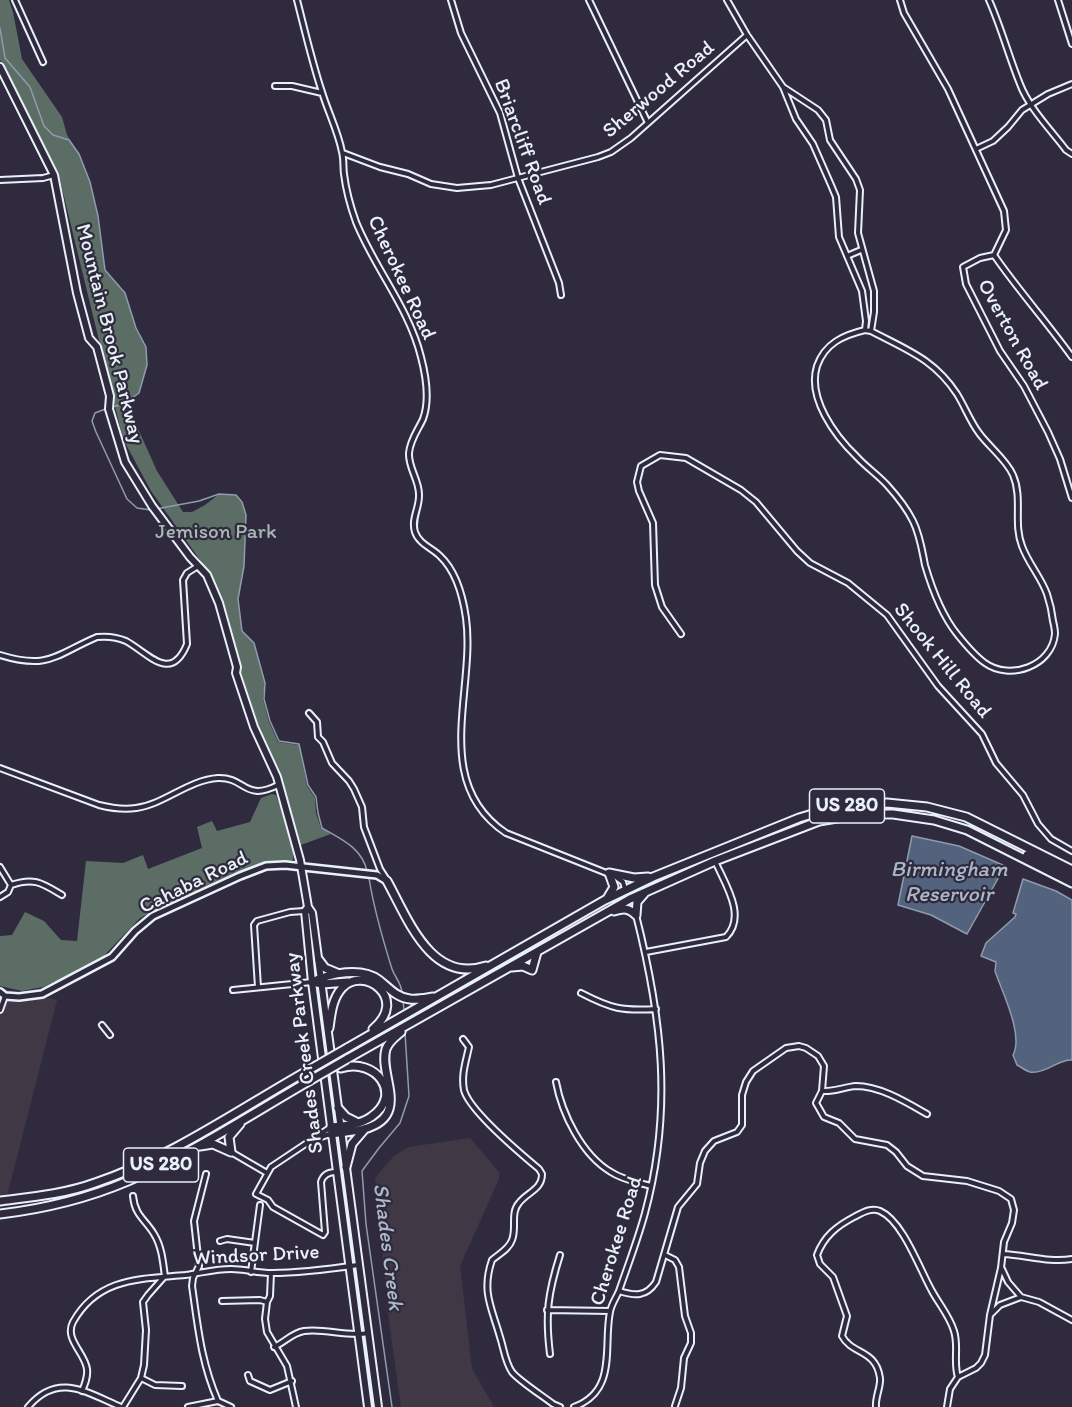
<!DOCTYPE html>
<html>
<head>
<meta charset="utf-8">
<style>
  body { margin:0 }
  canvas { display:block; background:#2f2a3d }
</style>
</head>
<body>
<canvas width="1072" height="1407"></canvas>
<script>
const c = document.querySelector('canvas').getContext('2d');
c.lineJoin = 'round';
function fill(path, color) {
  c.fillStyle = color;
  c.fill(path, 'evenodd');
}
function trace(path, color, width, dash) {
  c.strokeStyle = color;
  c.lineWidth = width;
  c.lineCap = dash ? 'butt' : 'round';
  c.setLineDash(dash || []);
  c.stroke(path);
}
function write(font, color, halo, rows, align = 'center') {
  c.font = font + ' Itim,sans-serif';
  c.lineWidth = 4.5;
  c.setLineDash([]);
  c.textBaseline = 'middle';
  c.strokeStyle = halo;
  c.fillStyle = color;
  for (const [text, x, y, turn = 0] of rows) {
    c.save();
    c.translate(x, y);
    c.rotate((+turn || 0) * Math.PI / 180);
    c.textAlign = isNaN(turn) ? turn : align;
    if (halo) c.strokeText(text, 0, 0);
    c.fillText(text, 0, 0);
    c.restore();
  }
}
fill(new Path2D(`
  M0 988 57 1000 7 1196H0Z
  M470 1138 499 1172V1179L460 1266 472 1369 492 1403 493 1407H401L389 1321 375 1178 394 1156 409 1147Z`), '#403945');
fill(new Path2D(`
  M0 0H9L13 12 22 59 62 117 67 135 80 155 90 182 98 216 105 270 125 293 136 328 146 347 147 365 139 393 126 402 157 471 183 512H192L205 505 219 494 236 495 242 502 246 515 244 566 238 599 242 631 254 643 265 683 263 699 269 722 278 742 299 745 307 786 315 798 316 813 321 828 331 834 298 846 293 819 255 723 220 603 205 567 151 491 123 439 58 172 0 60Z
  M272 794 276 795C282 811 297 844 293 860 284 864 266 863 255 865L154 911 140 918 99 961 43 987 22 991 0 986V936L12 935 25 912 44 921 61 940 77 941 86 861 123 863 143 855 148 869 202 848 197 827 212 821 217 831 250 822 261 798Z`), '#5c6d65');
const water = new Path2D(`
  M912 836 959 846 1005 866 967 934 931 915 898 905Z
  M1023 879 1056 891 1072 900V1060C1058 1059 1046 1074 1030 1072 1026 1071 1021 1067 1017 1065L1013 1055C1024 1035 1002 992 995 971L996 962 981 956 986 943 1015 917 1016 914 1013 913Z`);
fill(water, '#53637d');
trace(water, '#8f9cae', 1.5);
trace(new Path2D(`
  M0 28 5 58 30 87 44 126 53 135 69 140 79 154 90 182 98 216 105 270 125 293 136 328 146 347 147 365 139 393 124 404 112 407
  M108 408 95 413 92 421 96 432 127 499 137 508 151 510
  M156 509 199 501 219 494 236 495 242 502 246 515 244 566 238 599 242 631 254 643 265 683 264 699 270 721 279 741 299 744 308 785 316 797 318 813 322 828C341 839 362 848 367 871
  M369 878C374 910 382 937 392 969 395 978 402 983 402 994
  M403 1001 404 1010
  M392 1407 366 1224 362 1171 379 1148 400 1123 409 1096 405 1033`), '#8f9cae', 1.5);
const minor = new Path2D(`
  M15 0 43 62
  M297 0C305 31 312 62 322 92 328 112 338 131 342 152 344 159 343 167 344 174 346 190 351 208 356 222 375 269 409 308 421 357 426 376 430 400 423 419 418 430 410 440 409 453 408 468 420 481 419 496 419 509 411 519 415 532 419 544 432 548 440 556 456 571 463 597 466 618 476 690 430 782 506 833L609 874
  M451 0 461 33 500 113 518 178 559 283 561 295
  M589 0 648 123
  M727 0 747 35 783 87 796 119 813 144 831 185 836 197 839 237 862 291 866 321 865 330
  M900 0 904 13 948 89 1004 211 1006 230 994 255
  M989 0C1001 27 1009 57 1020 84 1029 108 1051 130 1066 150L1072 154
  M1058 0 1072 44
  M275 86H292L322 93
  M783 87 818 110 826 120 830 140 856 179 860 190 858 233 874 291V312L871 331
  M976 149 993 141 1008 127 1022 110 1048 94 1072 84
  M343 153 380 167 408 174 431 184 457 188 491 185 598 157 611 152 631 138 747 35
  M0 180 43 178 54 175
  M994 255 980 258 963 267 966 284 1000 351 1024 386 1048 432 1060 459 1072 498
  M994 255C1018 290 1047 322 1072 357
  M847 256 861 250
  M865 330 871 331C907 350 934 359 957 394 965 407 970 421 979 433 990 448 1006 459 1013 475 1023 498 1013 523 1022 546 1028 563 1041 577 1047 594 1050 603 1052 612 1053 621 1054 625 1055 630 1055 634 1052 666 1010 681 985 663 975 656 965 644 957 634 941 614 932 589 925 565 922 550 920 535 913 521 906 507 897 496 887 485 878 475 866 467 857 457 835 436 807 398 817 366 825 343 844 335 865 330Z
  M681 634 662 607 655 585 653 523 639 491 637 482 641 466 660 455 686 458 741 490 756 502 797 551 810 563 848 583 887 615 938 686 982 734 996 763 1023 795 1038 824 1051 839 1072 851
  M0 655C49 670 55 655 97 637 107 636 117 637 126 641 148 653 171 684 187 644L183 580 187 573 198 566
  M309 713 317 722 318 737 323 742 332 763 349 781 354 789 362 807 364 827 380 869 387 880
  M0 768 99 805C111 808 123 810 136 808 165 804 188 780 218 778 246 777 244 802 278 785
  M0 867 11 885 8 892 0 897
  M616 877 623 882 625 889
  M11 885C34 877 42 883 62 895
  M646 952 726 937C747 916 725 884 715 861
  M258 987 254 925 257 921 290 912 304 911
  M233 990 312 982
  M581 993C612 1009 622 1011 656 1009
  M0 1010 5 996
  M102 1025 110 1035
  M463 1039 469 1047C466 1061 461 1075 464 1090 469 1110 521 1154 539 1169L542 1174C542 1190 527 1192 519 1203 510 1213 517 1228 512 1240 509 1249 499 1254 492 1260 481 1292 492 1308 500 1337 504 1349 505 1362 512 1372 518 1380 544 1397 553 1404L560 1407
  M556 1082C562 1114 582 1155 611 1172 623 1180 637 1182 651 1186
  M822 1091C834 1092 844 1087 856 1086 880 1086 906 1102 927 1114
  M331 1127 271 1167 256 1194 268 1200 273 1207 323 1235 325 1232 321 1182C323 1175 329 1172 336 1172
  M315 1139 330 1134
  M231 1152 267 1173
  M206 1174 194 1221 199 1266 193 1278 192 1286C198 1327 201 1362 218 1401
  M133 1196C135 1216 145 1219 154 1234 162 1247 163 1262 165 1277
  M220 1241 227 1239 255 1243
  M1003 1254C1026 1255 1049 1263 1072 1259
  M665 1255 675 1260 679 1267 685 1316 691 1333V1343L684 1358 681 1388 675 1406
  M1002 1269 1008 1282 1021 1297
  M251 1272 260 1205
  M271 1273 270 1296 267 1302 265 1319 267 1332 287 1366 296 1407
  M619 1291C635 1296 646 1297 656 1282L678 1207 697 1184 700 1163 705 1151 714 1141 737 1132 742 1125V1095L746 1082 753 1071 786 1048 799 1046 806 1048 818 1056 824 1066 822 1091 816 1103 824 1117 839 1123 855 1139 887 1145 896 1152 907 1166 923 1176 967 1181 999 1191 1011 1199 1014 1210 1012 1223 1004 1242 1001 1268 990 1315
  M222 1301 260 1300 267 1302
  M547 1310 610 1311
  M274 1347C285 1342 292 1333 304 1331 325 1328 347 1337 368 1333
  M550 1354C545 1314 548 1293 560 1255
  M248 1375 250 1381 270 1390 292 1381
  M141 1378 155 1385 182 1386
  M82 1391C85 1384 88 1377 87 1369 85 1353 64 1339 73 1322 98 1277 141 1279 185 1275 201 1273 215 1269 231 1269 244 1269 258 1273 272 1273 300 1273 330 1269 358 1265
  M28 1407C58 1372 86 1392 121 1407
  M123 1407 141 1378 144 1365 146 1330 143 1302 148 1295 164 1277
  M188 1407 218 1401 231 1407
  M574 1407C618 1391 603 1346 610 1312 611 1305 616 1298 619 1291 628 1265 638 1239 645 1213 673 1109 662 1018 636 915
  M876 1407C875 1397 881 1387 880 1378 876 1349 852 1355 842 1336L847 1316 833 1277 820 1264 817 1255C824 1236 837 1226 854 1217 862 1213 871 1207 880 1211 903 1221 920 1270 932 1291 939 1304 950 1317 954 1331 959 1346 953 1362 958 1377
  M947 1407 950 1389 958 1377 976 1368 981 1363 985 1355 990 1315 1000 1305 1021 1297 1039 1302 1072 1320`);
const tertiary = new Path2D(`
  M0 992 5 996 19 997 42 994 112 957 135 931 153 916 240 876 266 866 285 865 377 875 387 881`);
const secondary = new Path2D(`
  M0 67 54 175 77 293 89 338 97 347 110 396 109 409 125 462 152 506 190 557 207 575 219 603 237 667 236 673 254 727 277 777 300 860 308 907 312 913 378 1407
  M308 907 305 911 312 982 368 1407`);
const trunk = new Path2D(`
  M1027 855 1072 877
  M609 873 634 878 648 877
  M387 881C408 919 431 984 486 966
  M608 897 614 887 609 873
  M614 911C624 908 629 908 636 915
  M636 915 637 902 644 894
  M319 960 325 968 337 973
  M512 967 523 966 532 970 537 952
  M312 982C330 973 362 967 379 980 388 987 397 998 410 999 417 1000 426 998 433 997
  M312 982 322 984 348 982
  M329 1028C331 1014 332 999 342 988 363 965 410 998 373 1029
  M347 1048 605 900 653 877 799 818 826 810 858 804 887 803 927 807 966 817 1072 870
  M347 1059 630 899 715 861 819 821 861 814H893L934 820 967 830 1072 883
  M338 1108 346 1117 358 1123
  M331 1127C344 1126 360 1125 371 1117 404 1095 376 1057 341 1068
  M331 1134C342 1132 354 1132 364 1129 412 1116 378 1075 386 1049 389 1041 395 1037 401 1032
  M200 1146 213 1144 231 1152
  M231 1152 229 1137 240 1124
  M346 1167 352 1144 364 1130
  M0 1201C32 1197 65 1194 95 1183 170 1158 238 1110 307 1071
  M0 1214C43 1209 88 1198 128 1181 191 1154 250 1115 309 1081`);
trace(minor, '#e8f1f8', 8);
trace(tertiary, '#e8f1f8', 10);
trace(secondary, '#e8f1f8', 10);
trace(trunk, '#e8f1f8', 11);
trace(minor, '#2f2a3d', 4);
trace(tertiary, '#2f2a3d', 5);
trace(secondary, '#2f2a3d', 6);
trace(trunk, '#2f2a3d', 7);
const trunkBridge = new Path2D(`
  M307 1071 347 1048
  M309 1081 347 1059`);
trace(trunkBridge, '#e8f1f8', 11, []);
trace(trunkBridge, '#2f2a3d', 7);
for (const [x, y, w] of [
  [847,806,75],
  [161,1165,75]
]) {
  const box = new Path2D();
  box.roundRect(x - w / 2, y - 17, w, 34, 4.5);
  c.fillStyle = '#2f2a3d';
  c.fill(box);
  trace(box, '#e8f1f8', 1.5);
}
write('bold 20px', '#e8f1f8', null, [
  ["US 280",847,806],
  ["US 280",161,1165]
]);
write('21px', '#e8f1f8', '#2f2a3d', [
  ["Sherwood Road",659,90,-40],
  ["Briarcliff Road",522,142,70],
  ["Cherokee Road",401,278,65],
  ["Mountain Brook Parkway",109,334,76],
  ["Overton Road",1012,335,61],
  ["Shook Hill Road",942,661,51],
  ["Cahaba Road",194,883,-26],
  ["Shades Creek Parkway",305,1053,-97],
  ["Cherokee Road",617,1241,-73],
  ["Windsor Drive",256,1256,-3]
]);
write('21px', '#a9b6b6', '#2f2a3d', [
  ["Jemison Park",216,533]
]);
write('italic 22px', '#acb8c7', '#2f2a3d', [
  ["Birmingham",949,870],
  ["Reservoir",949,895],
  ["Shades Creek",387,1247,83]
]);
</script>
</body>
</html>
